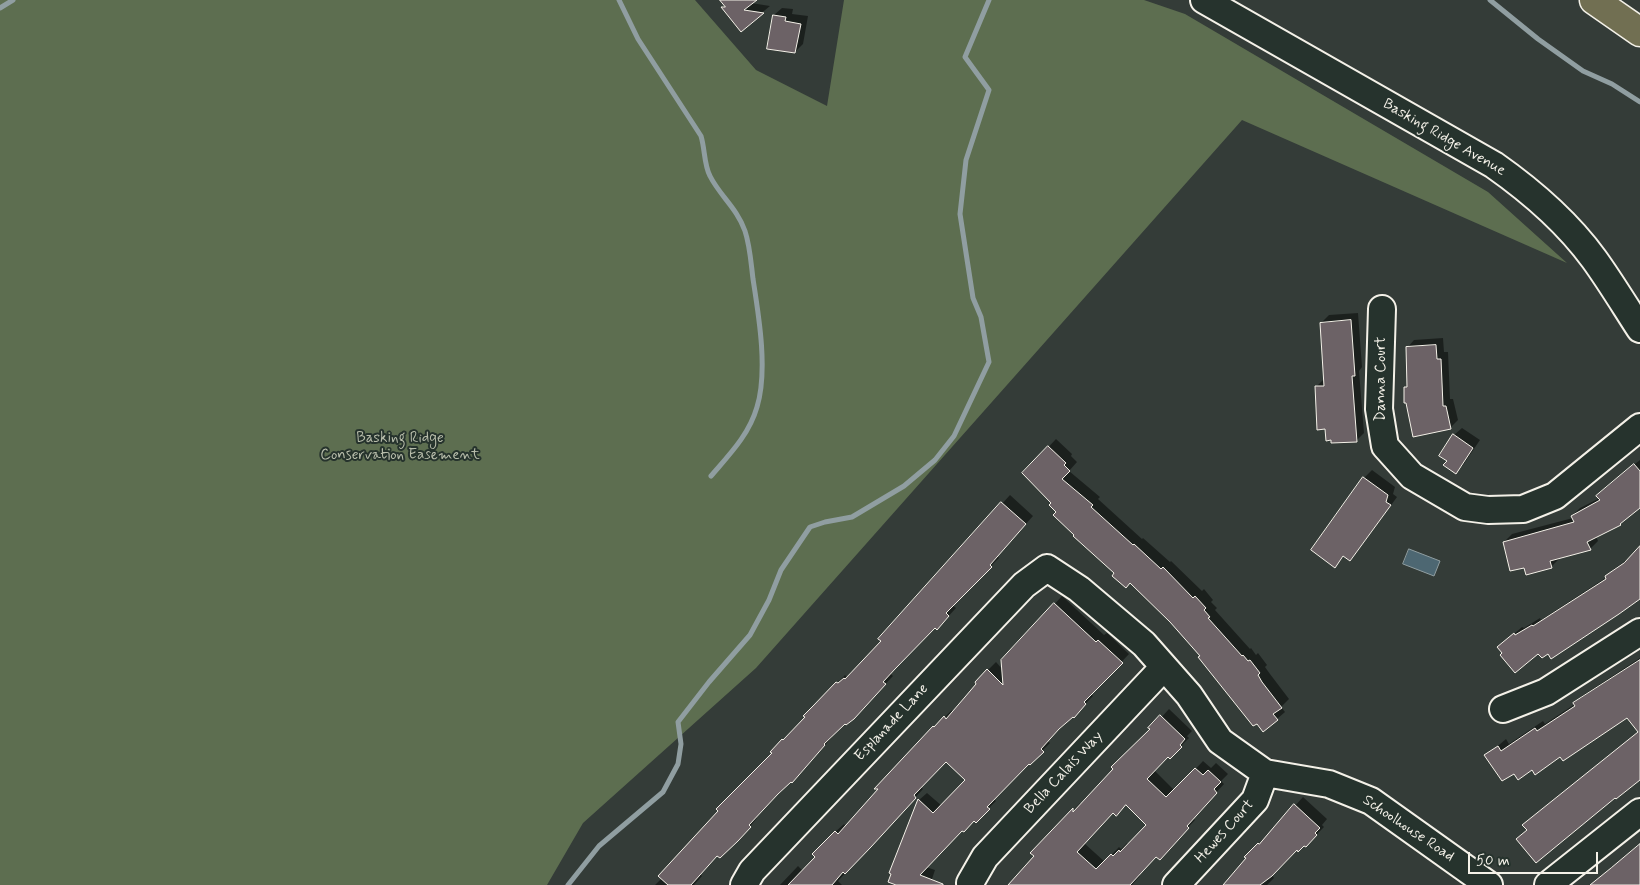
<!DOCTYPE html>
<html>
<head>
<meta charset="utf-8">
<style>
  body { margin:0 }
  #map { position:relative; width:1640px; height:885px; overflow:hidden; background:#343c38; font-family:Mynerve,sans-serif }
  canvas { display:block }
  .scale { position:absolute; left:1468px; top:852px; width:130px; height:22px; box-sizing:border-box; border:2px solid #f4f1e8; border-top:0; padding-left:6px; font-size:15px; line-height:18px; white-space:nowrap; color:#f4f1e8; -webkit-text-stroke:4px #26332d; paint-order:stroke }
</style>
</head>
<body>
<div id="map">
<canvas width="1640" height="885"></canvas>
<div class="scale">50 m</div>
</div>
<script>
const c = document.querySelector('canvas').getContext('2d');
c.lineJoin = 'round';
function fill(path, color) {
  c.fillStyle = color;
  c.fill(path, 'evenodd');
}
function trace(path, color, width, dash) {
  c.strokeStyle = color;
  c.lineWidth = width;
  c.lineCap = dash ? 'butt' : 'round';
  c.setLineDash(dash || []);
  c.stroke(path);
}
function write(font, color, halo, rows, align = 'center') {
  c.font = font + ' Mynerve,sans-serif';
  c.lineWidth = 4;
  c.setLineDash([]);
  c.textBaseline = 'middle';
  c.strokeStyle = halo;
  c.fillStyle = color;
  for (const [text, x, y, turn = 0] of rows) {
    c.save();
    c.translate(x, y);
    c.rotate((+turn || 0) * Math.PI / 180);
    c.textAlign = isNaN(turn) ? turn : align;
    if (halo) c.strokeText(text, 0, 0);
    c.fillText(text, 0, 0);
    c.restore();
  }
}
fill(new Path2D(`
  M0 0H695L756 70 827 106 844 0H1144L1185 14 1488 192 1567 263 1242 120 756 668 583 823 547 885H0Z`), '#5d6e50');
const water = new Path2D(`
  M1409 549 1440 561 1434 576 1403 564Z`);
fill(water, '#4d6772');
trace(water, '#909ea1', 1);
fill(new Path2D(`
  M721 0H755L751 3 770 6 741 30 723 7 725 4Z
  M782 8 793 9 792 14 808 16 803 44 795 52 774 15Z
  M1358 313 1362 367 1359 371 1364 433 1356 441 1326 428 1317 386 1325 378 1321 323 1329 315Z
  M1443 338 1444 352H1448L1450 399H1453L1458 420 1450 428 1405 388 1408 385 1407 348 1414 340Z
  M1462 428 1480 440 1463 465 1456 472 1448 460 1454 435Z
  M1056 439 1072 454 1071 456 1077 462 1069 471 1100 497 1098 499 1142 539 1143 538 1170 562 1171 561 1202 591 1204 589 1213 600 1211 602 1217 608 1215 610 1250 649 1251 648 1256 655 1258 653 1267 665 1265 667 1270 674 1289 699 1281 707 1285 712 1277 719 1130 582 1116 573 1076 535 1053 503 1024 473Z
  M1640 460V506L1596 536 1598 541 1591 548 1558 557 1559 559 1551 567 1524 566 1504 542 1512 534 1573 518 1572 516 1580 508 1600 498 1598 496 1605 488Z
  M1372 470 1395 487 1393 494 1397 497 1357 552 1349 559 1344 556 1335 566 1313 550 1364 478Z
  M1010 495 1033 516 997 556 999 558 952 605 956 608 944 621 935 627 890 673 893 676 853 718 845 722 831 736 832 737 800 774 791 780 756 817 757 818 746 831 718 855 700 874 702 876 694 885H655L662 878 774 753 772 751 807 717 805 716 845 675 847 677 852 671 853 672 883 641 880 638Z
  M1640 548V597L1548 652H1539L1507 640 1522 627 1524 628 1540 618 1541 620 1607 577 1614 569 1632 556Z
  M1062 596 1104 635 1107 633 1129 654 1091 694 1093 696 1081 708 1047 741 1050 743 1030 763 1029 762 993 798 996 801 976 821 974 819 962 829 926 867 935 870 930 885H899L893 874 890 873 919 800 927 793 942 806 967 780 946 761 921 787 923 789 838 881 842 885H780L798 866 803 871 834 833 844 824 846 827 881 788H877L934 727 952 710 954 712 978 684 976 682 996 662 1003 670 1002 661Z
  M1640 658V779L1616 796 1528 830 1524 825 1532 817 1638 732 1628 716 1560 755 1532 768 1514 772 1486 756 1506 739 1509 744 1543 721 1545 724 1575 704 1582 696Z
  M1169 709 1192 731 1187 736 1189 738 1170 757 1168 755 1154 770 1175 791 1203 761 1211 768 1216 763 1228 774 1221 781 1224 784 1193 818 1195 820 1167 850 1156 855 1139 874 1140 876 1132 885H1015L1035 856 1032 853 1080 803 1081 806ZM1126 804 1148 825 1129 845 1127 843 1121 849 1119 847 1105 862 1084 843 1113 811Z
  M1303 797 1327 819 1322 825 1324 827 1313 838 1297 849 1272 875 1274 878 1267 885H1223L1247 858 1246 857 1266 836 1267 837Z`), '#0007');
trace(new Path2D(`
  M619 0 638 39 701 136C705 149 704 165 710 176 720 196 737 208 745 231 750 246 751 263 753 279 759 317 768 371 757 407 749 435 729 455 711 476
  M1490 0 1538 39 1583 71 1612 84 1640 102
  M0 8 13 0
  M568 885 599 846 663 792 678 764 681 744 678 722 709 682 750 635 769 600 781 570 810 527 825 522 852 517 904 486 935 460 954 436 989 362 981 317 973 298 960 214 966 160 989 90 965 57 989 0`), '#909ea1', 5);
const building = new Path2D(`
  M720 0H757L744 10 764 13 741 32 721 7H725Z
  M773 15 786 17 785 21 801 24 795 53 767 49Z
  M1351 320 1355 376H1352L1357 442 1331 443V440L1326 441 1325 429 1317 430 1315 386H1324L1320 323Z
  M1436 345 1437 359H1441L1443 406H1446L1451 429 1413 437 1406 403H1404V387H1407L1406 347Z
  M1453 434 1473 448 1456 474 1443 465 1447 461 1439 456Z
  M1048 446 1066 463 1064 465 1070 471 1062 479 1093 505 1091 507 1133 545 1134 544 1161 569 1163 567 1193 598 1195 596 1206 608 1204 610 1210 617 1208 618 1242 656 1243 655 1248 661 1250 660 1260 673 1258 675 1262 682 1282 708 1273 714 1278 720 1263 732 1257 724 1253 726 1198 657 1200 656 1170 622 1130 583 1126 588 1112 576 1114 573 1073 536 1074 535 1053 515 1056 512 1049 505 1051 503 1022 473Z
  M1634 464 1640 471V508L1620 524 1621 525 1587 542 1591 550 1550 561 1552 568 1526 575 1524 568 1510 571 1503 542 1574 522 1571 516 1600 500 1596 496Z
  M1363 477 1388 495 1386 502 1391 505 1350 561 1343 556 1335 568 1311 550Z
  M1001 502 1026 524 990 565 992 567 946 613 949 616 937 630 935 628 895 669 883 682 886 684 854 719 846 725 845 724 824 744 825 745 792 783 791 782 778 794 749 825 751 827 738 841 720 858 717 856 691 885H668L658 876 718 811 716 809 772 753 770 752 782 739 783 740 805 717 803 716 813 706 836 682 838 683 844 678 845 679 881 641 878 639Z
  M1640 546V599L1619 614 1551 659 1548 654 1542 658 1538 654 1515 673 1500 655 1502 653 1497 647 1514 633 1515 635 1532 625 1533 626 1606 579 1605 576 1624 563Z
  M1054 603 1096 642 1098 640 1123 663 1084 702 1086 704 1074 718 1073 717 1059 729 1041 749 1044 752 1030 765 1029 764 987 807 990 809 976 823 974 821 964 832 962 831 920 875 943 884V885H896L888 882 891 874 889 873 918 799 933 813 965 780 946 762 914 795 916 798 871 847 845 874 843 872 832 885H788L815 857 812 854 835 831 838 834 878 789H874L933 726 934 727 944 716 946 719 965 697 976 684 975 682 987 669 1003 685 1001 660Z
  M1640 660V780L1616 799 1615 798 1536 863 1516 839 1527 830 1522 825 1638 732 1627 718 1563 761 1560 757 1535 775 1532 770 1518 780 1514 774 1502 781 1484 755 1498 746 1501 751 1535 728 1537 731 1575 706 1573 703Z
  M1160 715 1185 739 1180 745 1182 747 1170 759 1168 757 1147 779 1166 797 1195 768 1203 775 1208 770 1221 782 1214 789 1217 793 1187 826 1189 828 1160 860 1156 857 1130 885H1008L1034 856 1030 853 1073 808V812L1113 769 1111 767 1150 729 1148 728ZM1126 805 1146 825 1120 852 1119 850 1113 856 1111 854 1096 869 1077 852 1113 813 1116 816Z
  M1294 804 1320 828 1315 833 1317 835 1306 847 1304 846 1298 852 1297 850 1272 876 1260 885H1223L1246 858 1244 857 1258 843 1259 844Z
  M1640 844V885H1590L1611 868Z`);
fill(building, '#6c6266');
trace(building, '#f4f1e8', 1);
const minor = new Path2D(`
  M1204 0 1494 165C1531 191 1567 222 1594 259 1610 281 1625 306 1640 329
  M1382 309 1379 409 1385 446 1412 476 1465 507 1488 510 1523 509 1555 496 1640 427
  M1503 709 1546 692 1640 632
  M970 883 985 857 1164 667
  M744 885 752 871 1024 585 1047 568 1079 589 1144 644 1189 695 1220 741 1265 773 1329 784 1371 801 1489 885
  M1176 885 1255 800 1265 773
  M1548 885 1640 812`);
const highway = new Path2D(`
  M1594 0 1640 32`);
trace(minor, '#f4f1e8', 30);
trace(highway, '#f4f1e8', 31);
trace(minor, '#26332d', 26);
trace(highway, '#716f52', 28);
write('15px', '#f4f1e8', '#26332d', [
  ["Basking Ridge Avenue",1444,138,30],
  ["Danna Court",1382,379,-90],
  ["Esplanade Lane",892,723,-47],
  ["Bella Calais Way",1064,773,-47],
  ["Schoolhouse Road",1408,829,34],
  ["Hewes Court",1225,832,-48]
]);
write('15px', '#b8bdab', '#26332d', [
  ["Basking Ridge",400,439],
  ["Conservation Easement",400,456]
]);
</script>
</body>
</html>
